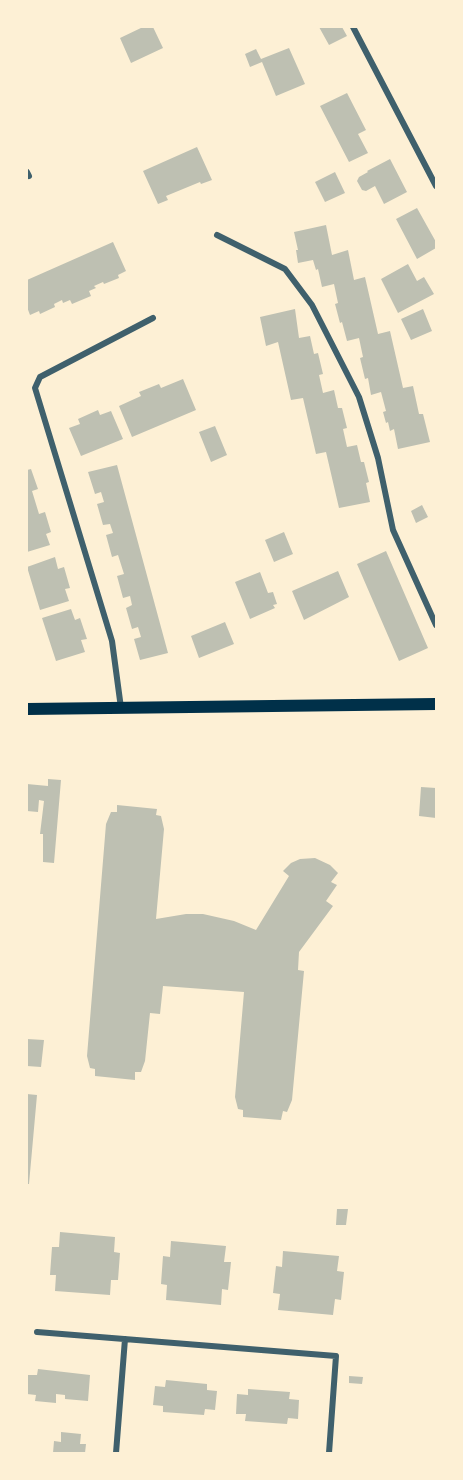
<!DOCTYPE html>
<html>
<head>
<meta charset="utf-8">
<style>
  body { margin:0 }
  #map { position:relative; width:463px; height:1480px; overflow:hidden; background:#fdf0d5; font-family:"Titillium Web",sans-serif }
  canvas { display:block }
  .frame { position:absolute; inset:0; border:28px solid #fdf0d5; pointer-events:none }
</style>
</head>
<body>
<div id="map">
<canvas width="463" height="1480"></canvas>
<div class="frame"></div>
</div>
<script>
const c = document.querySelector('canvas').getContext('2d');
c.lineJoin = 'round';
function fill(path, color) {
  c.fillStyle = color;
  c.fill(path, 'evenodd');
}
function trace(path, color, width, dash) {
  c.strokeStyle = color;
  c.lineWidth = width;
  c.lineCap = dash ? 'butt' : 'round';
  c.setLineDash(dash || []);
  c.stroke(path);
}
fill(new Path2D(`
  M143 27H153L163 48 131 63 120 38Z
  M319 27H342L347 36 329 45Z
  M289 48 305 84 276 96 262 62 250 67 245 54 256 49 261 59Z
  M347 93 366 130 358 134 368 153 349 162 320 106Z
  M197 147 212 180 201 184 200 182 166 196 168 200 158 204 143 171Z
  M390 159 407 192 384 204 375 186 366 191 362 190 357 181 359 177 368 172 367 171Z
  M335 172 345 193 325 202 315 182Z
  M417 208 436 242V248L417 259 396 219Z
  M326 225 332 255 348 250 354 280 365 277 378 334 390 331 403 388 413 386 419 414H423L430 442 398 449 394 429 390 431 388 422 386 423 383 412 386 411 381 392 371 395 368 378 365 379 360 358 363 357 359 338 347 341 342 322 340 323 335 304 338 303 334 284 322 287 318 269 316 270 313 260 298 263 296 250H298L294 232Z
  M113 242 126 271 118 275 119 278 104 284 103 282 94 286 96 288 89 291 91 296 72 304 70 300 63 303 62 300 54 304 55 307 40 314 39 311 30 315 27 307V280Z
  M408 264 417 281 424 277 434 294 398 313 381 279Z
  M295 309 299 338 310 336 314 354 318 353 323 374 319 375 323 393 334 390 338 408H342L347 428 343 429 347 447 357 445 361 462H364L369 482 366 483 370 502 339 508 326 452 316 454 303 398 291 400 278 342 266 346 260 317Z
  M423 309 432 331 411 340 401 319Z
  M183 379 196 410 132 437 119 406 141 396 139 392 159 384 161 388Z
  M98 410 100 415 111 411 123 439 81 456 69 428 80 424 78 419Z
  M215 426 227 455 211 462 199 432Z
  M117 465 168 653 140 660 134 639 141 637 138 627 132 629 126 608 132 605 130 596 123 598 117 576 124 574 118 555 112 557 106 535 113 533 110 524 103 525 97 504 104 502 101 492 95 494 88 472Z
  M31 469 38 489 32 491 39 514 45 512 51 532 46 534 50 545 27 552V470Z
  M422 505 428 517 416 523 411 511Z
  M284 532 293 554 274 562 265 540Z
  M386 551 428 648 399 661 357 564Z
  M55 557 58 569 64 567 70 588 65 589 69 601 40 610 27 567Z
  M338 571 349 597 304 620 292 591Z
  M260 572 268 593 273 592 277 604 273 605 275 608 250 619 235 582Z
  M71 609 75 620 80 618 87 639 81 640 85 652 56 661 42 618Z
  M225 622 234 644 199 658 191 636Z
  M48 779 61 780 54 863 43 862V834H40L44 801 39 800 38 812 27 811V784L48 786Z
  M421 787 436 788V818L419 816Z
  M117 805 157 809 156 815 161 816 164 829 156 919 186 914H203L234 921 256 930 289 876 283 871 291 863 300 859 315 858 330 865 338 873 331 882 337 885 326 901 333 906 299 952 298 970 304 971 292 1100 287 1112 283 1111 281 1120 243 1117V1110L238 1109 235 1097 244 992 163 986 160 1014 150 1013 145 1061 141 1072H135V1080L95 1076V1069L90 1068 87 1056 106 824 111 812H117Z
  M27 1039 44 1040 41 1067 27 1066Z
  M27 1094 37 1095 29 1184H27Z
  M337 1209H348L346 1225H336Z
  M60 1232 115 1237 114 1252 120 1253 118 1280H111L110 1295 55 1291 56 1275H50L52 1247H59Z
  M171 1241 226 1246 224 1262H231L228 1290 222 1289 221 1305 166 1300 167 1285 161 1284 163 1256 170 1257Z
  M283 1251 339 1256 337 1271 344 1272 341 1300 335 1299 333 1315 278 1310 280 1294 273 1293 276 1266 282 1267Z
  M38 1369 90 1375 88 1401 65 1399V1395L56 1394V1403L35 1401 36 1395 27 1394V1375H37Z
  M349 1376 363 1377 362 1384 349 1383Z
  M166 1380 207 1384V1390L217 1391 215 1410 205 1409 204 1415 163 1412V1406L153 1405 155 1386 165 1387Z
  M248 1389 290 1392 289 1399 299 1400 298 1419 288 1418 287 1424 245 1421 246 1414H236L237 1394 248 1395Z
  M61 1432 81 1434 80 1444H86L85 1453H53L54 1441 61 1442Z`), '#bec0b2');
trace(new Path2D(`
  M353 27 436 186
  M27 172 29 176
  M217 235 285 269 312 305 359 397 378 458 393 530 436 625
  M121 708 112 641 35 388 40 377 153 318
  M37 1332 336 1356 329 1453
  M116 1453 125 1339`), '#3f606c', 6);
trace(new Path2D(`
  M27 709 436 704`), '#003049', 12);
</script>
</body>
</html>
